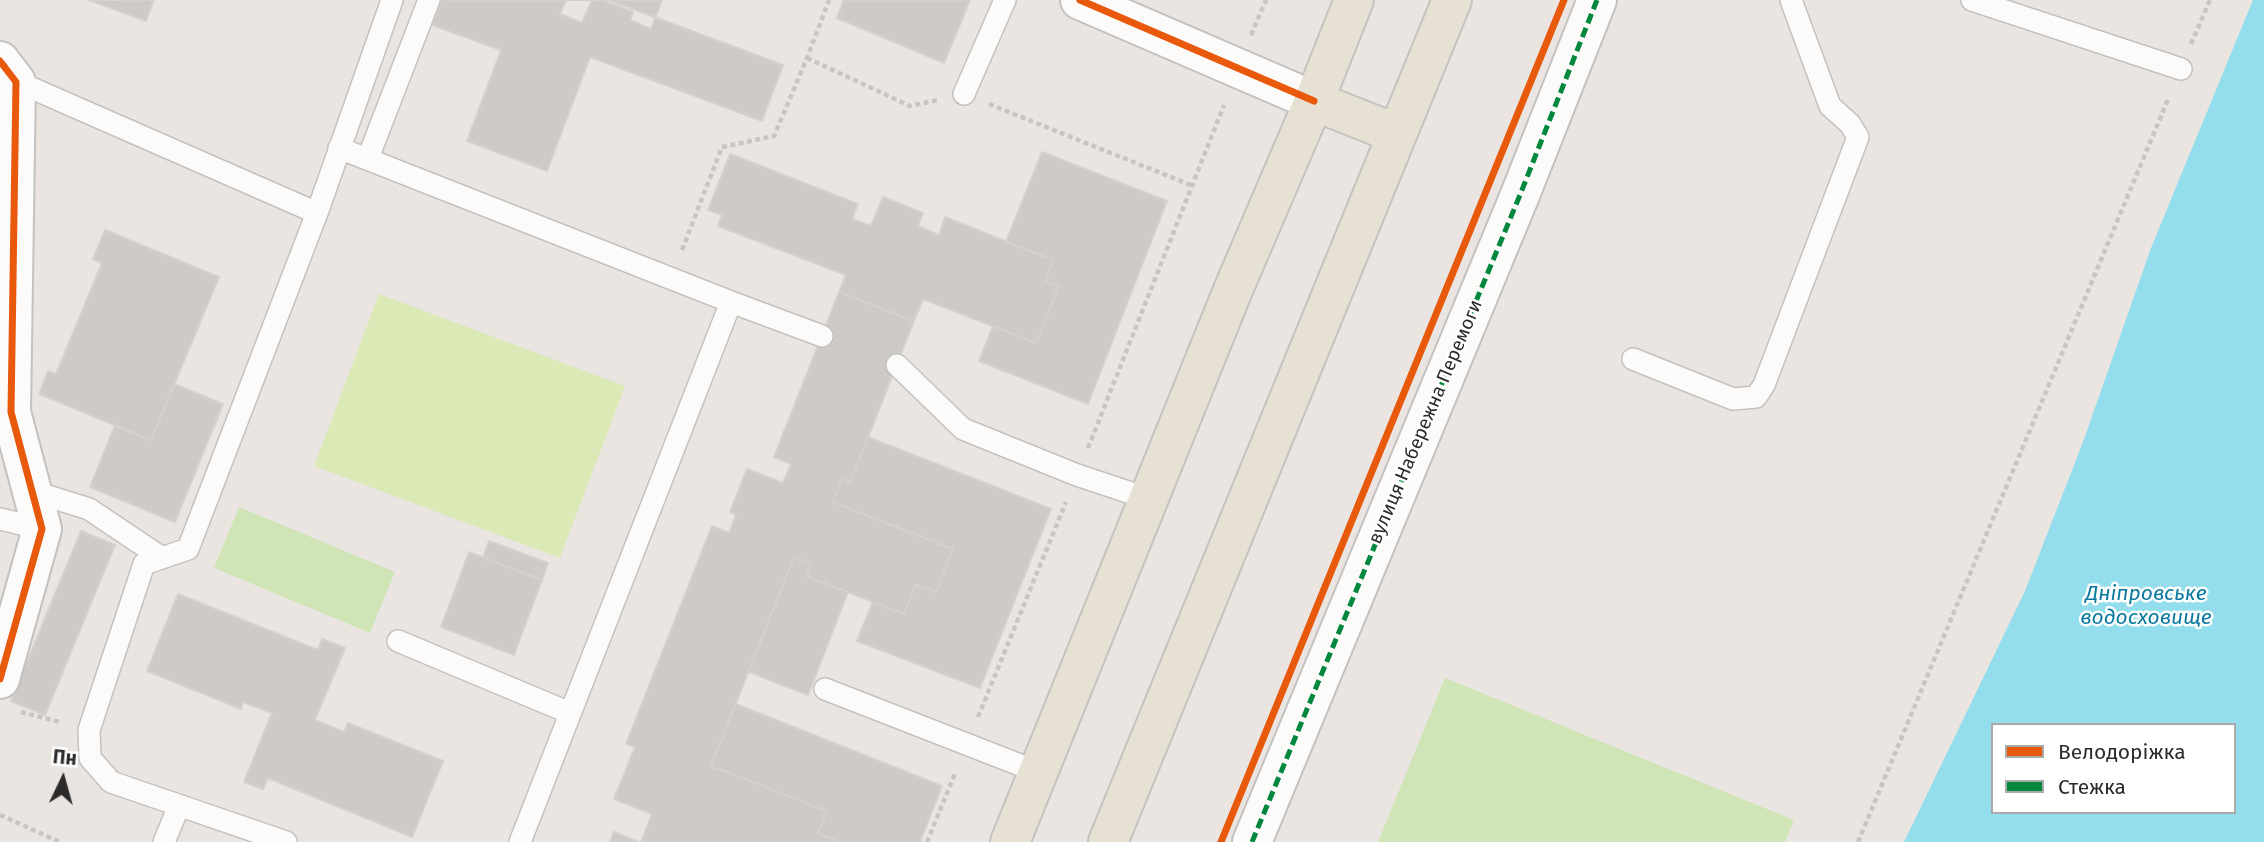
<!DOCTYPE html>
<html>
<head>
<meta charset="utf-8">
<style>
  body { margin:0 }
  #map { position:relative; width:2264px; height:842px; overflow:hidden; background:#eae5e0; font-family:"Fira Sans",sans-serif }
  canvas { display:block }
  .legend { position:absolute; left:1991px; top:723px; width:245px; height:91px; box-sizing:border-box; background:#fff; border:2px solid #aaa; margin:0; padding:9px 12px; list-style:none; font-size:21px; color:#2b2b2b }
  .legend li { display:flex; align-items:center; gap:14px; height:35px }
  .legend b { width:35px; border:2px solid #aaa }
  .north { position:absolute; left:28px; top:744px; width:70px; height:70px; -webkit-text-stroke:5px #fff; paint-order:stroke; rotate:5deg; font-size:19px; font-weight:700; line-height:28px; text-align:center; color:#2b2b2b }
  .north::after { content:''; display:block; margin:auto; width:24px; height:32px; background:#2b2b2b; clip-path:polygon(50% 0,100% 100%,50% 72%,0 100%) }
</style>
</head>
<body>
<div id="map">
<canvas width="2264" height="842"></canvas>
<ul class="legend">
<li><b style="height:9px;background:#e8590c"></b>Велодоріжка</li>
<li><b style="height:9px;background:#00873e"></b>Стежка</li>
</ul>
<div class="north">Пн</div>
</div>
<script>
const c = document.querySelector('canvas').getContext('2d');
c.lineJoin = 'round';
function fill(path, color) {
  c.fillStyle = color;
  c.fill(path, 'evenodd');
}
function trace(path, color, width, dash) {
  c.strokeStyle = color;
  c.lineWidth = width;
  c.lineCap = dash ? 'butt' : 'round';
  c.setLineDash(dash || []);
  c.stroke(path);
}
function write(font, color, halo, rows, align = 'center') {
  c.font = font + ' "Fira Sans",sans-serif';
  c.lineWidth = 5;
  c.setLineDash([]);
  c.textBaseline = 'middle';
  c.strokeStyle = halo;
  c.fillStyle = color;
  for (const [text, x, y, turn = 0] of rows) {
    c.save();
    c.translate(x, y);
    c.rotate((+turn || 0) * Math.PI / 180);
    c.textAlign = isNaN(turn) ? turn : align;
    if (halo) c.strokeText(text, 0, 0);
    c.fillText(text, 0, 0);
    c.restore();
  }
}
fill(new Path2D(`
  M239 507 395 572 370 633 214 568Z
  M1445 678 1794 820 1785 842H1378Z`), '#cfe5b8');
fill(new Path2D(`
  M379 294 625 386 560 558 314 466Z`), '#dbe9b6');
fill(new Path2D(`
  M2253 0H2264V842H1904L2025 591 2083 442 2151 248ZM1993 725H2234V812H1993Z`), '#93ddec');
const building = new Path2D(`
  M89 0H154L146 21Z
  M442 0H609L783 65 762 121 590 57 547 171 467 141 501 50 432 25Z
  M566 0H592L582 23 560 14Z
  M602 0H662L651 29 630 20 633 12Z
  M844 0H970L944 63 837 18Z
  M1042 152 1167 201 1088 404 979 361 993 326 1036 343 1059 286 1045 281 1053 260 1006 242Z
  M730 154 858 204 852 219 871 226 883 197 923 213 918 226 939 235 945 217 1053 260 1045 281 1059 286 1036 343 923 299 914 321 839 292 846 275 718 226 722 215 708 210Z
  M105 230 219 277 151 440 39 394 48 371 56 374 102 263 93 259Z
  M839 292 914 321 850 483 842 479 833 502 953 549 936 592 916 584 904 614 806 576 811 564 794 557 711 766 827 811 818 833 836 840 835 842H641L652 814 614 799 635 747 626 744 712 526 729 533 736 515 730 512 747 469 783 483 791 464 774 457Z
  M174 384 223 404 175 522 90 487 115 425 151 440Z
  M868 437 1051 509 980 688 857 641 873 602 904 614 916 584 936 592 953 549 833 502 842 479 850 483Z
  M81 531 115 545 45 715 11 701Z
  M489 541 548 563 542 580 483 558Z
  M469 552 542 580 514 655 441 627Z
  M794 557 811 564 806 576 848 592 808 695 749 672Z
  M178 594 318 650 322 639 345 648 315 720 344 732 348 723 443 761 412 837 268 778 263 789 244 782 272 713 243 702 241 709 147 671Z
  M736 704 942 786 920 842H835L836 840 818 833 827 811 711 766Z
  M614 832 638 842H610Z`);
fill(building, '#cecbc7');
trace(building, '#d5d1cc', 2);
const lane = new Path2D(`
  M1972 0 2181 69
  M11 79 317 213
  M964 94 1005 0
  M339 148 731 302 520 842
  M368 158 429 0
  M731 302 822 336
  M1633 359 1733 399 1756 397 1764 385 1858 137 1850 124 1830 106 1791 0
  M897 365 963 429 1077 475 1149 499
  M32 491 89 509 162 558
  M0 519 42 529
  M398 641 570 713
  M825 689 1038 772
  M164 842 179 806
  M286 842 111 782 90 758 89 730 144 564 188 549 317 213 392 0`);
const street = new Path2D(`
  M1080 0 1314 101
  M0 61 16 82 11 412 42 529 0 679
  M1252 842 1520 195 1597 0`);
const primary = new Path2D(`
  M1314 101 1397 134
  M1010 842 1233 290 1314 101 1354 0
  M1108 842 1452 0`);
trace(lane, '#c3c2c2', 24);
trace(street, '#c3c2c2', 42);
trace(primary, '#c5c3c1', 42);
trace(new Path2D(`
  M1251 35 1266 0
  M2191 44 2210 0
  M807 58 910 106 938 100
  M989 104 1193 186
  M682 250 722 147 774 136 807 58 829 0
  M1088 448 1224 105
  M21 712 60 722
  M978 717 1066 502
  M0 815 60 842
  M927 842 956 771
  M1858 842 2169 97`), '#c6c6c6', 4.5, [5, 3.5]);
trace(lane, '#fcfbfa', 21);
trace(street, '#fcfbfa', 38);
trace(primary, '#e7e1d3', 38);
trace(new Path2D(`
  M1252 842 1520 195 1597 0`), '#00873e', 5, [10, 5]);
trace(new Path2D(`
  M1080 0 1314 101
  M0 61 16 82 11 412 42 529 0 679
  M1221 842 1564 0`), '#e8590c', 7);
write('19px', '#2b2b2b', '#fff', [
  ["вулиця Набережна Перемоги",1426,422,-67]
]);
write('italic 21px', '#0b799f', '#fff', [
  ["Дніпровське",2146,594],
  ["водосховище",2146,618]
]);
</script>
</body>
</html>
